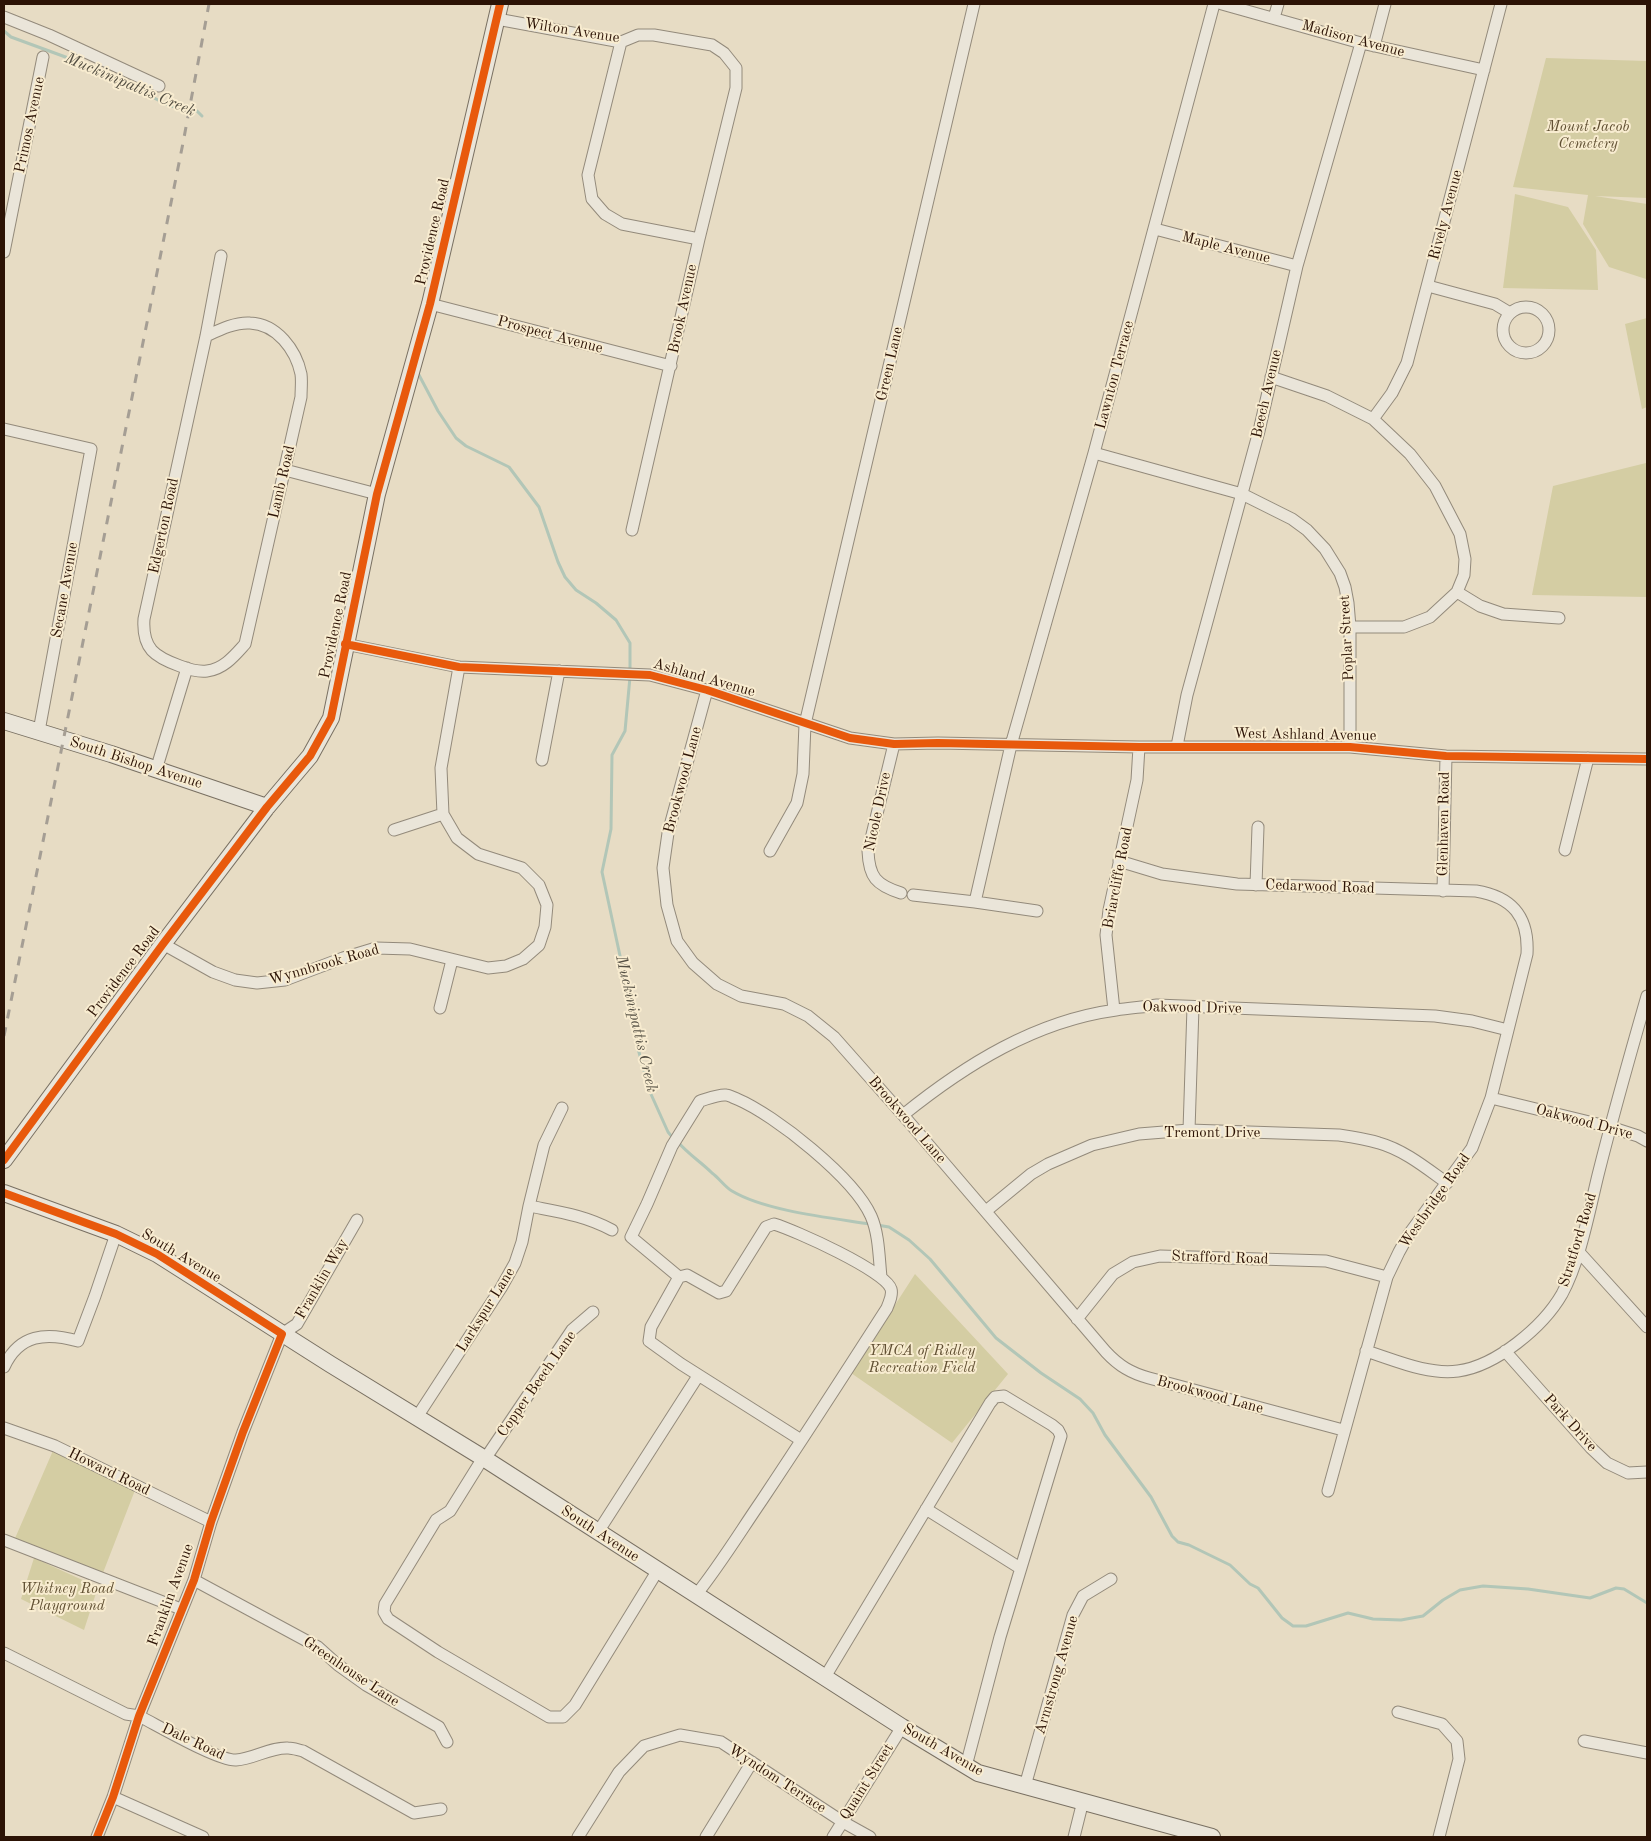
<!DOCTYPE html>
<html>
<head>
<meta charset="utf-8">
<style>
  body { margin:0 }
  #map { position:relative; width:1651px; height:1841px; overflow:hidden; background:#e7dcc4; font-family:"Old Standard TT",serif }
  canvas { display:block }
  .frame { position:absolute; inset:0; border:5px solid #2c1305; pointer-events:none }
</style>
</head>
<body>
<div id="map">
<canvas width="1651" height="1841"></canvas>
<div class="frame"></div>
</div>
<script>
const c = document.querySelector('canvas').getContext('2d');
c.lineJoin = 'round';
function fill(path, color) {
  c.fillStyle = color;
  c.fill(path, 'evenodd');
}
function trace(path, color, width, dash) {
  c.strokeStyle = color;
  c.lineWidth = width;
  c.lineCap = dash ? 'butt' : 'round';
  c.setLineDash(dash || []);
  c.stroke(path);
}
function write(font, color, halo, rows, align = 'center') {
  c.font = font + ' "Old Standard TT",serif';
  c.lineWidth = 4;
  c.setLineDash([]);
  c.textBaseline = 'middle';
  c.strokeStyle = halo;
  c.fillStyle = color;
  for (const [text, x, y, turn = 0] of rows) {
    c.save();
    c.translate(x, y);
    c.rotate((+turn || 0) * Math.PI / 180);
    c.textAlign = isNaN(turn) ? turn : align;
    if (halo) c.strokeText(text, 0, 0);
    c.fillText(text, 0, 0);
    c.restore();
  }
}
fill(new Path2D(`
  M1546 58 1647 61V198L1595 196 1647 204 1646 279 1609 267 1583 224 1588 195 1513 187Z
  M1515 194 1568 207 1596 250 1598 290 1503 288Z
  M1647 318V407L1642 409 1625 324Z
  M1646 463 1647 471V597L1532 595 1553 486Z
  M915 1274 1008 1374 952 1443 851 1373Z
  M55 1446 137 1485 101 1578 13 1543Z
  M34 1558 98 1587 84 1630 21 1599Z`), '#d4cda3');
trace(new Path2D(`
  M4 31 11 37 90 66 170 106 197 111 202 116
  M419 375 438 411 456 438 466 446 509 467 539 507 558 562 565 577 576 590 596 603 616 620 630 643V671
  M630 677 625 731 612 755 611 829 602 872 631 1007 637 1045 650 1092 668 1132 673 1138
  M678 1142C688 1154 701 1162 712 1173 719 1178 725 1187 732 1191 765 1211 832 1218 870 1224
  M877 1225 889 1227 909 1240 930 1259 996 1338 1041 1373 1080 1399 1093 1413 1105 1435 1151 1497 1172 1536 1178 1542 1189 1545 1230 1565 1250 1584 1258 1588 1282 1618 1293 1626H1306L1348 1613 1373 1619 1401 1620 1423 1616 1443 1600 1460 1590 1483 1586 1528 1589 1590 1598 1616 1588 1624 1589 1647 1603`), '#b2c6b7', 3);
const street = new Path2D(`
  M1222 4 1361 43 1484 70
  M4 17 49 35 159 86
  M1274 18 1278 4
  M497 19 621 42 638 35H654L712 45 724 53 736 68V88L699 239 632 530
  M621 42 588 175 592 199 605 214 622 224 699 239
  M1374 46 1385 4
  M1155 229 1297 266
  M4 252 43 57
  M1428 286 1495 304 1510 313
  M430 304 671 366
  M1503 330a23 23 0 1 1 46 0a23 23 0 1 1-46 0Z
  M206 336C219 330 235 322 250 323 277 324 296 350 301 374 302 381 301 390 301 397L245 644C235 655 224 669 207 671 200 672 188 669 180 666 155 657 142 649 144 619L206 336 221 256
  M1271 377 1327 396 1373 419 1410 454 1435 486 1460 534 1465 559 1464 575 1457 592 1430 617 1404 627H1350
  M1373 419 1392 393 1407 363 1501 4
  M4 429 91 449 39 731
  M1094 453 1242 494 1292 519 1307 530 1325 549 1340 573 1345 587 1348 603 1350 627V747
  M285 470 377 494
  M1457 592 1480 606 1503 614 1559 618
  M345 644 459 667 650 675 707 690 850 738 894 744 938 743 1139 747H1350L1446 756 1647 759
  M707 690 668 833 663 868 667 905 677 941 693 963 717 984 741 996 784 1004 808 1016 834 1037 903 1115 1106 1352C1119 1366 1131 1373 1149 1378L1343 1430
  M894 744 868 851C869 877 876 885 901 893
  M1177 746 1187 695 1259 431 1297 266 1361 43
  M542 760 559 671
  M156 770 187 668
  M394 830 443 814
  M1565 850 1588 758
  M770 851 797 803 803 774 805 724 974 4
  M1119 861 1162 874 1237 884 1476 891C1513 897 1529 917 1527 954L1491 1098 1472 1148 1409 1234 1399 1252 1387 1277 1328 1491
  M1256 885 1258 827
  M1443 891 1446 756
  M913 895 975 902 1037 911
  M975 902 1011 745 1094 453 1214 4
  M163 944 213 972 235 980 257 983 285 980 343 958 376 948 410 949 488 968 506 966 523 959 539 945 545 927 547 905 539 885 522 868 478 854 457 838 443 814 441 768 459 667
  M440 1008 452 960
  M1114 1010 1106 935 1109 910 1137 780 1139 747
  M1491 1098 1610 1127 1638 1136 1647 1141
  M903 1115C965 1065 1035 1021 1116 1010 1129 1008 1143 1007 1157 1005L1435 1016 1472 1021 1508 1030
  M1189 1130 1193 1007
  M529 1206C559 1212 584 1215 612 1230
  M986 1211 1031 1174 1048 1164 1092 1145 1139 1134 1189 1130 1339 1135C1353 1137 1366 1139 1379 1143 1404 1150 1426 1168 1447 1183
  M1578 1251 1647 1327
  M679 1277 631 1237 647 1204 672 1146 700 1101C707 1099 719 1094 726 1095 729 1095 734 1098 737 1099 775 1115 854 1178 871 1216 879 1234 879 1258 881 1277
  M1077 1319 1113 1274 1133 1262 1160 1256 1326 1261 1387 1277
  M1366 1351C1395 1360 1427 1375 1458 1371 1496 1366 1543 1327 1562 1294 1580 1261 1589 1212 1598 1175 1613 1115 1630 1055 1647 996
  M1505 1351 1591 1448 1607 1463 1628 1473 1647 1472
  M4 1367C19 1334 46 1332 78 1341L95 1296 116 1234
  M417 1417 501 1288 515 1263 522 1242 529 1206 544 1145 562 1108
  M4 1428 55 1446 211 1522
  M483 1458 450 1511 436 1520 385 1604 384 1612 388 1619 438 1652 549 1717H563L575 1705 658 1570
  M485 1459 572 1330 593 1312
  M926 1509 1020 1568
  M598 1532 698 1376
  M4 1540 181 1609
  M194 1580 318 1647 338 1665 366 1685 439 1727 447 1742
  M696 1595C720 1565 740 1532 762 1500 804 1437 846 1372 887 1308 889 1302 893 1296 891 1289 886 1271 794 1230 774 1224L766 1227 726 1291 719 1293 687 1275 679 1277 651 1327 649 1341 681 1364 801 1440
  M4 1653 126 1714 139 1716C157 1725 218 1761 236 1760 254 1759 270 1747 288 1748 293 1748 298 1750 303 1751L414 1813 441 1809
  M825 1677 990 1403 995 1397 1004 1396 1052 1425 1058 1430 1061 1436 1000 1637 966 1766
  M1398 1712 1442 1724 1457 1741 1459 1759 1439 1837
  M1584 1741 1647 1753
  M1025 1786 1073 1615 1083 1596 1111 1579
  M113 1797 203 1837
  M97 1837 113 1797 139 1716 194 1580 211 1522 243 1432 282 1334 297 1324 357 1220
  M578 1837 619 1772 644 1746 680 1735 721 1742 843 1822 870 1837
  M706 1837 752 1762
  M833 1837 902 1727
  M1074 1837 1083 1801`);
const secondary = new Path2D(`
  M4 721 111 754 267 807
  M4 1160 163 944 267 807 310 756 331 718 377 494 430 304 500 4
  M4 1193 116 1234 157 1254 330 1364 485 1459 902 1727 978 1773 1212 1837`);
trace(street, '#938a7b', 13);
trace(secondary, '#797062', 18);
trace(street, '#eae5d9', 11);
trace(secondary, '#eae5d9', 16);
trace(new Path2D(`
  M4 1036 183 143 209 4`), '#a59e94', 3, [9, 9]);
trace(new Path2D(`
  M345 644 459 667 650 675 707 690 850 738 894 744 938 743 1139 747H1350L1446 756 1647 759
  M4 1160 163 944 267 807 310 756 331 718 377 494 430 304 500 4
  M4 1193 116 1234 157 1254 282 1334 243 1432 211 1522 194 1580 139 1716 113 1797 97 1837`), '#e8590c', 8);
write('15px', '#2c1305', '#f8ecd0', [
  ["Wilton Avenue",572,31,9],
  ["Madison Avenue",1353,39,15],
  ["Primos Avenue",30,125,-78],
  ["Rively Avenue",1446,215,-75],
  ["Providence Road",433,232,-77],
  ["Maple Avenue",1226,248,14],
  ["Brook Avenue",683,309,-78],
  ["Prospect Avenue",550,335,15],
  ["Green Lane",890,364,-77],
  ["Lawnton Terrace",1115,375,-75],
  ["Beech Avenue",1267,394,-77],
  ["Lamb Road",282,482,-77],
  ["Edgerton Road",164,526,-78],
  ["Secane Avenue",65,590,-80],
  ["Providence Road",336,625,-78],
  ["Poplar Street",1347,638,-93],
  ["Ashland Avenue",704,678,16],
  ["West Ashland Avenue",1305,735,1],
  ["South Bishop Avenue",136,763,18],
  ["Brookwood Lane",683,780,-75],
  ["Nicole Drive",878,812,-78],
  ["Glenhaven Road",1444,824,-89],
  ["Briarcliffe Road",1118,878,-79],
  ["Cedarwood Road",1320,887,2],
  ["Wynnbrook Road",324,965,-16],
  ["Providence Road",124,972,-53],
  ["Oakwood Drive",1192,1008,1],
  ["Brookwood Lane",907,1120,49],
  ["Oakwood Drive",1584,1122,15],
  ["Tremont Drive",1212,1133],
  ["Westbridge Road",1435,1201,-55],
  ["Stratford Road",1578,1240,-73],
  ["South Avenue",181,1256,31],
  ["Strafford Road",1220,1258,2],
  ["Franklin Way",322,1279,-60],
  ["Larkspur Lane",486,1310,-58],
  ["Copper Beech Lane",537,1384,-55],
  ["Brookwood Lane",1210,1395,15],
  ["Park Drive",1570,1423,48],
  ["Howard Road",109,1472,26],
  ["South Avenue",600,1534,33],
  ["Franklin Avenue",171,1595,-70],
  ["Greenhouse Lane",351,1672,34],
  ["Armstrong Avenue",1057,1675,-74],
  ["Dale Road",193,1742,25],
  ["South Avenue",943,1750,30],
  ["Wyndom Terrace",777,1779,33],
  ["Quaint Street",867,1782,-58]
]);
write('italic 15px', '#615033', '#f8ecd0', [
  ["Mount Jacob",1588,127],
  ["Cemetery",1588,144],
  ["YMCA of Ridley",922,1351],
  ["Recreation Field",922,1368],
  ["Whitney Road",67,1589],
  ["Playground",67,1606]
]);
write('italic 16px', '#534e42', '#f8ecd0', [
  ["Muckinipattis Creek",130,85,23],
  ["Muckinipattis Creek",636,1024,77]
]);
</script>
</body>
</html>
